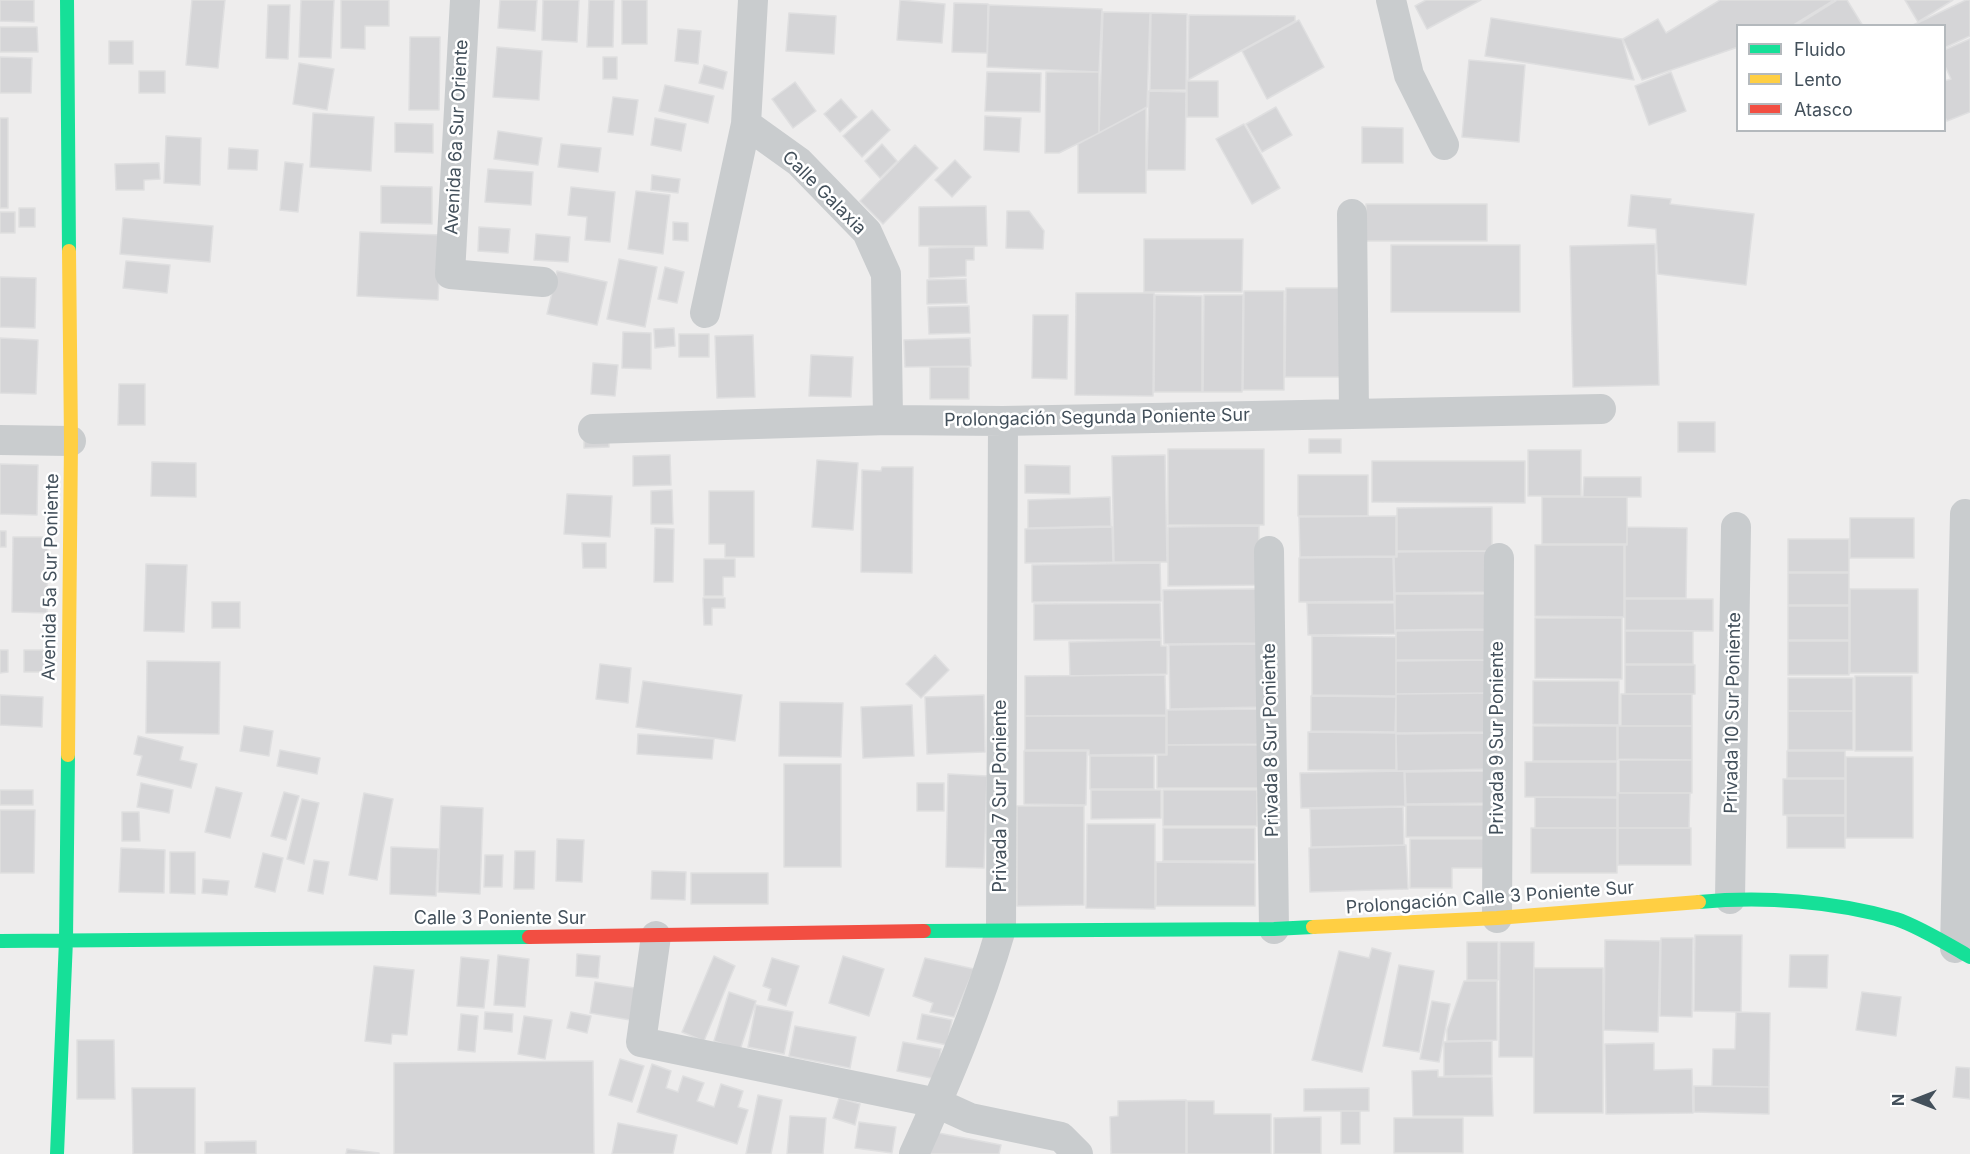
<!DOCTYPE html>
<html>
<head>
<meta charset="utf-8">
<style>
  body { margin:0 }
  #map { position:relative; width:1970px; height:1154px; overflow:hidden; background:#eeeded; font-family:Inter,sans-serif }
  canvas { display:block }
  .legend { position:absolute; left:1736px; top:24px; width:210px; height:108px; box-sizing:border-box; background:#fff; border:2px solid #b4b9bd; margin:0; padding:8px 10px; list-style:none; font-size:18px; color:#43505b }
  .legend li { display:flex; align-items:center; gap:12px; height:30px }
  .legend b { width:30px; border:2px solid #b4b9bd }
  .north { position:absolute; left:1886px; top:1070px; width:60px; height:60px; -webkit-text-stroke:4px #fff; paint-order:stroke; rotate:270deg; font-size:16px; font-weight:700; line-height:24px; text-align:center; color:#43505b }
  .north::after { content:''; display:block; margin:auto; width:21px; height:27px; background:#43505b; clip-path:polygon(50% 0,100% 100%,50% 72%,0 100%) }
</style>
</head>
<body>
<div id="map">
<canvas width="1970" height="1154"></canvas>
<ul class="legend">
<li><b style="height:8px;background:#16e098"></b>Fluido</li>
<li><b style="height:8px;background:#ffcf43"></b>Lento</li>
<li><b style="height:8px;background:#f24e42"></b>Atasco</li>
</ul>
<div class="north">N</div>
</div>
<script>
const c = document.querySelector('canvas').getContext('2d');
c.lineJoin = 'round';
function fill(path, color) {
  c.fillStyle = color;
  c.fill(path, 'evenodd');
}
function trace(path, color, width, dash) {
  c.strokeStyle = color;
  c.lineWidth = width;
  c.lineCap = dash ? 'butt' : 'round';
  c.setLineDash(dash || []);
  c.stroke(path);
}
function write(font, color, halo, rows, align = 'center') {
  c.font = font + ' Inter,sans-serif';
  c.lineWidth = 5;
  c.setLineDash([]);
  c.textBaseline = 'middle';
  c.strokeStyle = halo;
  c.fillStyle = color;
  for (const [text, x, y, turn = 0] of rows) {
    c.save();
    c.translate(x, y);
    c.rotate((+turn || 0) * Math.PI / 180);
    c.textAlign = isNaN(turn) ? turn : align;
    if (halo) c.strokeText(text, 0, 0);
    c.fillText(text, 0, 0);
    c.restore();
  }
}
const building = new Path2D(`
  M0 0H34V22L0 21Z
  M192 0H225L218 68 186 65Z
  M301 0H334L331 58 299 57Z
  M341 0H389V26H365V49L341 48Z
  M500 0H537L535 31 498 28Z
  M543 0H579L577 42 542 40Z
  M589 0H614L613 47H587Z
  M622 0H647V44H622Z
  M900 0 945 4 942 43 897 40Z
  M1426 0H1481L1427 29 1415 6Z
  M1720 0H1834L1792 26H1738V47L1642 80 1623 39 1658 19 1666 33Z
  M1837 0H1847L1863 26H1795Z
  M1905 0H1953L1918 22Z
  M1966 0H1970V36L1944 48V26H1911Z
  M954 3 988 4 987 53 952 52Z
  M268 5H290L288 59 266 58Z
  M989 5 1102 9 1099 72 987 67Z
  M1103 12 1150 13 1147 107 1099 133Z
  M789 13 836 16 834 54 786 51Z
  M1151 13 1187 14 1186 90H1150Z
  M1189 15 1295 16V21L1188 80Z
  M1491 18 1622 39 1634 80 1485 56Z
  M1299 20 1324 67 1267 99 1242 51Z
  M0 27H37L38 52H0Z
  M678 29 701 31 698 64 675 61Z
  M410 37H440L439 110H409Z
  M1970 39V112L1947 121 1944 116V81L1951 79 1944 64V50Z
  M109 41H133V64H109Z
  M497 47 542 51 539 100 493 97Z
  M0 57 32 58 31 93H0Z
  M603 57H617V79H603Z
  M1469 60 1525 65 1519 142 1462 137Z
  M299 63 334 69 327 110 293 104Z
  M704 65 727 72 723 89 699 83Z
  M139 71H165V93H139Z
  M987 72 1041 73 1040 112 985 111Z
  M1046 72H1099V133L1059 153H1045Z
  M1671 72 1686 111 1649 125 1635 86Z
  M1187 81H1218V117H1187Z
  M795 82 816 111 793 128 772 99Z
  M665 85 714 96 708 123 659 111Z
  M1149 91 1186 92 1185 170H1147Z
  M613 97 638 100 633 135 608 132Z
  M841 99 857 117 840 132 824 114Z
  M1276 107 1292 135 1262 152 1246 124Z
  M1146 108V193H1078V144Z
  M872 110 890 130 862 157 843 136Z
  M313 113 374 117 371 171 310 167Z
  M985 116 1021 118 1019 152 984 150Z
  M0 118H8V208H0Z
  M655 118 686 124 681 151 651 145Z
  M395 123 433 124V153L395 152Z
  M1244 124 1280 188 1252 204 1216 139Z
  M1362 127 1403 128V163H1362Z
  M498 131 542 138 538 165 494 159Z
  M166 136 201 138 200 185 164 183Z
  M561 144 601 148 598 172 558 167Z
  M882 144 897 161 880 178 865 161Z
  M915 145 938 168 883 224 860 201Z
  M229 148 258 150 257 170 228 169Z
  M955 160 971 177 952 197 935 180Z
  M285 162 303 164 298 212 280 210Z
  M159 163 160 179 144 180V190H116L115 164Z
  M488 169 533 172 531 205 485 202Z
  M652 175 680 179 678 193 651 190Z
  M381 186 432 187V224L381 223Z
  M571 187 615 192 610 242 585 240 587 217 568 215Z
  M636 191 670 195 663 254 628 249Z
  M1631 195 1671 199 1670 204 1754 214 1746 285 1658 274 1656 229 1628 226Z
  M1366 204H1487V241H1366Z
  M986 206 987 246H919V207Z
  M19 208H35V227H19Z
  M1007 211H1029L1044 231 1043 249 1006 248Z
  M0 212H15V233H0Z
  M123 218 213 226 210 262 120 254Z
  M673 222 688 223V241L673 240Z
  M479 227 510 229 508 253 478 251Z
  M360 232 441 235 438 300 357 296Z
  M536 234 570 237 568 262 534 260Z
  M1144 239H1243L1242 292H1144Z
  M1655 244 1659 385 1573 387 1570 246Z
  M1391 245H1520V312H1391Z
  M974 247V260H966V276L929 278V248Z
  M619 259 657 267 645 327 607 319Z
  M126 261 170 265 167 293 123 288Z
  M665 267 684 272 677 303 658 299Z
  M557 271 607 282 597 325 547 314Z
  M0 277 36 278 35 328 0 327Z
  M966 279 967 303 927 304V280Z
  M1286 288H1340V377H1285Z
  M1244 291H1284V390H1243Z
  M1076 293H1154L1153 396 1075 395Z
  M1155 295 1202 296V392H1154Z
  M1204 295H1243L1242 392H1203Z
  M969 306 970 333 929 334 928 307Z
  M1033 315H1068L1067 379 1032 378Z
  M674 328 675 346 655 348 654 329Z
  M623 332 651 333V369L622 368Z
  M679 334H709V357H679Z
  M753 335 755 397 717 398 715 336Z
  M0 338 38 340 36 394 0 393Z
  M970 338 971 366 905 367 904 340Z
  M811 355 853 357 851 397 809 396Z
  M593 363 618 365 615 396 591 394Z
  M930 367H969V399H930Z
  M119 384H145V425H118Z
  M1678 422H1715V452H1678Z
  M609 431V447L584 448V433Z
  M1309 439H1341V453H1309Z
  M1168 449H1264V525H1168Z
  M1528 450H1581V496H1528Z
  M670 455 671 485 633 486V456Z
  M1165 455 1167 562H1114L1112 456Z
  M817 460 858 463 853 530 812 527Z
  M1372 461H1525V503L1372 502Z
  M152 462 196 463V497L151 496Z
  M0 464 38 465 37 515 0 514Z
  M1025 465 1070 466V494L1025 493Z
  M882 467H913L912 573 861 572 862 470 881 471Z
  M1298 475H1368V516H1298Z
  M1584 477H1641V497H1583Z
  M672 490 673 524H651V491Z
  M709 491H754V557H725V544H709Z
  M567 494 612 496 610 537 564 534Z
  M1110 497 1111 526 1028 528V500Z
  M1542 497H1627V544H1542Z
  M1492 507V551H1397V508Z
  M1396 516V556L1300 557 1299 517Z
  M1850 518H1914V558H1850Z
  M1259 526V585L1168 586V527Z
  M1112 527 1113 562 1025 563V529Z
  M1627 527 1687 528 1686 598H1625V545H1627Z
  M655 528 674 529 673 582H654Z
  M0 531H6V547H0Z
  M13 537H48L47 613 12 612Z
  M1788 539H1849V572H1788Z
  M582 543H606V568H583Z
  M1535 545H1624V617L1535 616Z
  M1488 551V592L1395 593 1394 557H1397V552Z
  M1393 557 1394 601 1299 602V558Z
  M704 559H735V577H723V596H704Z
  M1160 563 1161 601 1032 602V565Z
  M146 564 187 565 184 632 144 631Z
  M1788 573H1849V605H1788Z
  M1258 589 1259 643 1164 644 1163 590Z
  M1850 589H1918V673H1850Z
  M1395 594H1492V629L1395 630Z
  M703 598H725V608H712V625H704Z
  M1625 599H1713V631L1625 630Z
  M212 602H240V628H212Z
  M1160 603 1161 639 1034 640V604Z
  M1307 603H1394L1395 634 1308 635Z
  M1788 606H1849V640H1788Z
  M1535 618H1622V679L1535 678Z
  M1492 630V660H1396V631Z
  M1625 631H1693V664H1625Z
  M1312 636 1396 637V696L1312 695Z
  M1161 640V646H1167V674L1070 676 1069 642Z
  M1788 641H1849V675H1788Z
  M1261 644 1262 707 1170 709 1169 645Z
  M0 650H8V672L0 673Z
  M24 650H44V672H24Z
  M935 655 949 670 921 698 906 684Z
  M1492 660 1493 693 1396 694V661Z
  M147 661 220 662 219 734 146 733Z
  M600 664 631 668 628 703 596 699Z
  M1625 665H1695V694H1625Z
  M1165 675 1166 715 1025 716V676Z
  M1855 676H1912V751H1855Z
  M1788 678H1853V711H1788Z
  M643 681 742 695 735 741 636 727Z
  M1533 681H1619V725L1533 724Z
  M1489 693V732L1396 733V694Z
  M1621 694H1692V726H1621Z
  M0 695 43 697 42 727 0 725Z
  M984 695 985 752 927 754 925 697Z
  M1311 696 1396 697 1395 732 1311 731Z
  M780 702 843 703 841 757 779 756Z
  M912 705 914 756 863 758 861 707Z
  M1261 709V744L1167 745V710Z
  M1788 711H1853V750H1788Z
  M1025 716H1166V754L1089 755V750H1025Z
  M244 726 273 731 269 756 240 751Z
  M1533 726H1617V761H1533Z
  M1618 726H1692V760L1618 759Z
  M1308 732 1396 733V770H1308Z
  M1490 733 1491 769 1397 771 1396 734Z
  M638 734 714 739 712 759 637 754Z
  M138 736 183 747 180 760 197 764 191 788 137 775 142 756 134 754Z
  M1167 745H1260V788H1157V755H1167Z
  M280 750 320 758 317 774 277 766Z
  M1024 751H1087L1086 805 1024 804Z
  M1787 751H1845V778H1787Z
  M1090 756H1154V789H1090Z
  M1846 757H1913V838H1846Z
  M1619 760H1692V793H1619Z
  M1525 762H1617V797H1525Z
  M784 764H841V867H784Z
  M1404 771 1405 806 1301 808 1300 773Z
  M1491 771V803L1406 804 1405 772Z
  M948 774 987 776 984 868 946 867Z
  M1783 779H1845V815H1783Z
  M141 783 173 790 169 813 137 807Z
  M917 783H944V811H917Z
  M216 787 242 793 230 838 205 832Z
  M0 790H33V805H0Z
  M1091 790H1161V818L1091 819Z
  M1163 790H1257V826H1163Z
  M284 792 299 796 286 840 271 836Z
  M364 793 393 799 377 880 349 875Z
  M1618 793H1690L1689 828H1618Z
  M1535 797 1617 798V828H1535Z
  M302 799 319 803 304 864 287 859Z
  M1406 805H1490V837H1406Z
  M441 806 483 808 480 894 438 892Z
  M1017 806H1084V905L1017 906Z
  M1403 807 1404 845 1311 847 1310 809Z
  M0 810H35L34 873H0Z
  M122 812H139L140 841H122Z
  M1787 816H1845V848H1787Z
  M1087 824H1155V909L1086 908Z
  M1163 828H1255V861H1163Z
  M1531 828H1617V873H1531Z
  M1618 828H1691V865H1618Z
  M557 839 584 840 582 882 556 881Z
  M1410 839H1487V868H1452V888H1410Z
  M1406 845 1408 889 1310 892 1309 848Z
  M391 847 438 849 436 896 390 894Z
  M121 848 165 850 164 893 119 892Z
  M515 851H535L534 889H514Z
  M170 852H195V894L170 893Z
  M263 853 283 858 275 892 255 887Z
  M485 855H503L502 887H484Z
  M314 860 329 862 323 894 308 891Z
  M1156 862 1255 863V906H1156Z
  M652 871 686 872 685 900 651 899Z
  M691 873H768V904H691Z
  M203 879 229 881 227 895 202 893Z
  M1695 935H1742L1741 1012 1694 1011Z
  M1661 938H1693L1692 1017 1660 1016Z
  M1605 940 1660 941 1658 1032 1604 1030Z
  M1467 942H1498V980H1467Z
  M1500 942H1534L1533 1057H1499Z
  M1372 948 1391 953 1362 1072 1312 1060 1339 951 1369 958Z
  M577 954 600 956 598 978 576 976Z
  M498 955 529 959 525 1007 494 1005Z
  M1790 955H1828L1827 988 1789 987Z
  M714 956 735 966 704 1041 682 1032Z
  M843 956 884 969 869 1016 829 1003Z
  M461 957 489 960 484 1008 457 1006Z
  M772 958 799 966 786 1006 768 1000 771 989 763 986Z
  M925 958 974 969 954 1017 930 1012 933 1003 913 996Z
  M1399 965 1434 971 1419 1052 1383 1046Z
  M374 966 414 970 407 1035 392 1034 391 1044 365 1041Z
  M1534 968H1603V1113H1534Z
  M1464 981H1497V1040L1447 1041V1030Z
  M595 982 635 988 630 1020 590 1013Z
  M729 992 756 1001 740 1050 714 1041Z
  M1862 992 1901 997 1896 1036 1856 1030Z
  M1432 1001 1450 1004 1439 1062 1420 1059Z
  M756 1005 793 1012 784 1054 748 1047Z
  M485 1012 513 1014 512 1032 484 1029Z
  M571 1012 591 1016 587 1033 567 1028Z
  M1736 1012 1770 1013 1769 1087 1712 1086 1713 1049H1735Z
  M461 1014 478 1016 475 1052 458 1050Z
  M922 1014 952 1020 947 1045 917 1039Z
  M524 1016 552 1020 545 1059 518 1054Z
  M795 1026 856 1037 850 1068 789 1056Z
  M77 1040H114L115 1099H77Z
  M1492 1041V1075L1444 1076V1042Z
  M903 1042 941 1049 936 1079 897 1071Z
  M1654 1043V1070L1692 1069 1693 1113 1606 1114 1605 1044Z
  M620 1059 644 1066 632 1102 609 1095Z
  M593 1061 594 1154H394V1063Z
  M652 1064 671 1071 666 1088 678 1092 683 1076 704 1083 697 1101 714 1107 721 1084 743 1091 738 1107 748 1110 737 1144 637 1112Z
  M1956 1067 1970 1068V1099L1953 1097Z
  M1438 1070V1077H1492L1493 1116H1413L1412 1071Z
  M1694 1086 1769 1087V1114L1694 1112Z
  M132 1088H195V1154H133Z
  M1369 1088V1111H1304V1089Z
  M758 1095 782 1100 771 1154H746Z
  M839 1098 860 1104 855 1125 833 1118Z
  M1186 1100V1154H1111L1110 1117 1118 1116V1101Z
  M1187 1101H1214V1114H1271V1154H1187Z
  M1341 1111H1360V1144H1341Z
  M790 1116 826 1118 823 1154H787Z
  M1321 1117V1154H1274V1118Z
  M1394 1118H1463V1153H1394Z
  M859 1122 896 1127 892 1153 855 1148Z
  M618 1123 677 1135 673 1154H612Z
  M928 1131 1001 1145 999 1154H924Z
  M256 1141V1154H205V1142Z
  M347 1149 379 1153V1154H346Z`);
fill(building, '#d5d5d7');
trace(building, '#dfdfe0', 1.5);
trace(new Path2D(`
  M465 0 450 274 543 282
  M753 0 746 124 799 162 867 232 886 274 888 420
  M1391 0 1409 75 1444 145
  M1352 214 1354 414
  M705 313 746 124
  M593 429 888 420 1003 421 1601 409
  M0 440 71 441
  M1269 551 1274 929
  M1730 899 1736 527
  M1497 918 1499 558
  M656 936 641 1042 937 1103 970 1118 1061 1137 1078 1154
  M1955 948 1965 514
  M914 1154C947 1081 979 1006 1001 929L1003 421`), '#c9ccce', 30);
trace(new Path2D(`
  M67 0 69 251
  M1699 902C1763 896 1834 901 1896 919 1918 926 1949 945 1970 957
  M924 931 1274 929 1313 927
  M0 941 529 937
  M57 1154 66 940 68 755`), '#16e098', 14);
trace(new Path2D(`
  M68 755 71 441 69 251
  M1313 927 1497 918 1699 902`), '#ffcf43', 14);
trace(new Path2D(`
  M529 937 924 931`), '#f24e42', 14);
write('18px', '#43505b', '#fff', [
  ["Avenida 6a Sur Oriente",457,137,-87],
  ["Calle Galaxia",824,193,45],
  ["Prolongación Segunda Poniente Sur",1097,418,-1],
  ["Avenida 5a Sur Poniente",51,577,-89],
  ["Privada 10 Sur Poniente",1733,713,-89],
  ["Privada 9 Sur Poniente",1498,738,-90],
  ["Privada 8 Sur Poniente",1271,740,-91],
  ["Privada 7 Sur Poniente",1001,796,-90],
  ["Prolongación Calle 3 Poniente Sur",1490,898,-4],
  ["Calle 3 Poniente Sur",500,919]
]);
</script>
</body>
</html>
